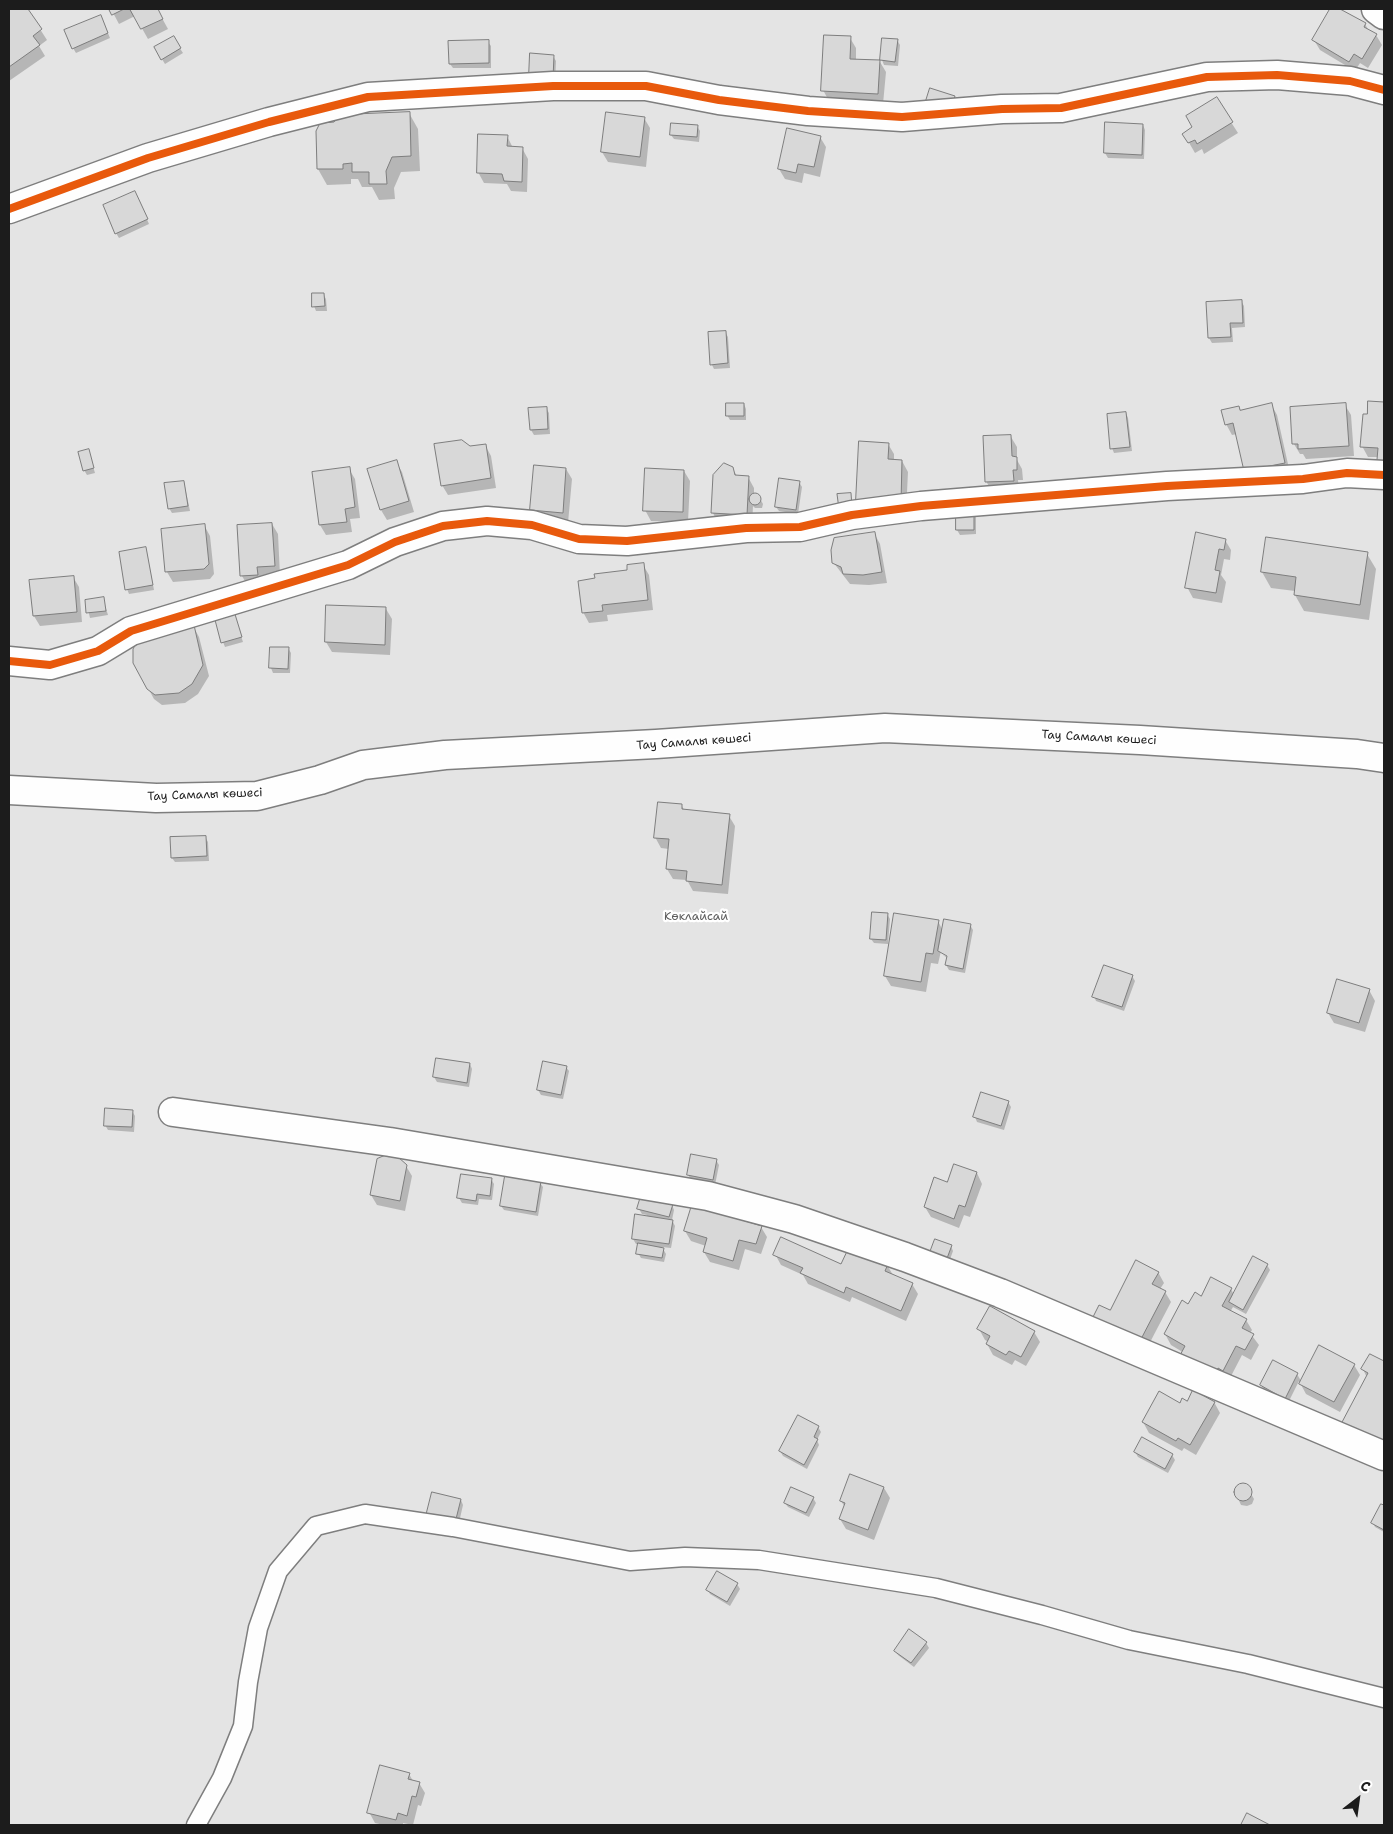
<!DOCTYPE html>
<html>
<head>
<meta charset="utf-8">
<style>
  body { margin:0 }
  #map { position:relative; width:1393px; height:1834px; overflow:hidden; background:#f6f6f6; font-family:"Shantell Sans",sans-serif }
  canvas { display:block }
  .frame { position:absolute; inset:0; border:10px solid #1c1c1c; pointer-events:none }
  .north { position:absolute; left:1333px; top:1774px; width:50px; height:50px; -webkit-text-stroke:4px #fff; paint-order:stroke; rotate:30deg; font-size:14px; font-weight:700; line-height:20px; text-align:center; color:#1c1c1c }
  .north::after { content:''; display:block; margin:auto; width:18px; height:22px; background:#1c1c1c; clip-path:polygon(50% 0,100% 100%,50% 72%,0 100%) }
</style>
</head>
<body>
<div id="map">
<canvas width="1393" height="1834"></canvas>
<div class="frame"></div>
<div class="north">С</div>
</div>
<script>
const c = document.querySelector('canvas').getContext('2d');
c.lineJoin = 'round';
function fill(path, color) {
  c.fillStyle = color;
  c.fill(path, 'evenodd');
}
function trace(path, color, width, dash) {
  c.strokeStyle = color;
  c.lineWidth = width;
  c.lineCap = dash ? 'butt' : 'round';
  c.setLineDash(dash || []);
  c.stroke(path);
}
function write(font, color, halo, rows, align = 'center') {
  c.font = font + ' "Shantell Sans",sans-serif';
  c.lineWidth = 4.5;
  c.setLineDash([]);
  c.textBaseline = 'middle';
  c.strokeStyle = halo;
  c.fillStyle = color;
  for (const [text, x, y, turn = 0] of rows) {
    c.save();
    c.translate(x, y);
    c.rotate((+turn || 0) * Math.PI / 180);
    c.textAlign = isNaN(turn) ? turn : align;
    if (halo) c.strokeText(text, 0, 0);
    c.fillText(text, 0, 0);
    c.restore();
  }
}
fill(new Path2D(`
  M9 9H1384V1825H9Z`), '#e4e4e4');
fill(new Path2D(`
  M9 9H27L47 40 39 46 45 56 9 81Z
  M111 9H157L168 29 148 39 135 16 119 24Z
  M1332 9H1338L1365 24 1369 31 1376 35 1382 45 1368 68 1360 63 1355 71 1320 50 1314 40Z
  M103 21 110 38 76 53 73 48Z
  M173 38 183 53 165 64 155 48Z
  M850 38 856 48V60L880 62 886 72 883 104 829 101 823 90Z
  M897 40 900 45 898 66 884 65 882 60Z
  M488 42 491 46V68H453L450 64Z
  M553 56 556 61 555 83 533 82Z
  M1216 99 1238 133 1204 154 1202 149 1195 153 1184 134 1194 128Z
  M409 113 418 129 420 171 401 172 394 188 395 199 379 200 372 187H362L358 179H351V184L327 185 318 169 317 131Z
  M644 118 650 128 646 167 608 162 602 152Z
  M1143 125 1145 130 1144 159 1108 158 1105 153Z
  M697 126 700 131 699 142 674 139 671 135Z
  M507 136 513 148H522L528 159 527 192 511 191 507 184 484 183 478 172Z
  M820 137 826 147 820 177 804 173 802 183 785 179 779 169Z
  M137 197 149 224 119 238 116 233Z
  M323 294 326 299 327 311H316L314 306Z
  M1241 301 1244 306 1245 327 1232 328 1233 342 1212 343 1209 338 1208 303Z
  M725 332 728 337 730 368 714 369 712 365Z
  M1369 402 1384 403V481L1379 457H1368L1362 446Z
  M744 404 746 409V420H730L727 415Z
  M1271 404 1277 415 1290 473 1251 481 1237 434 1232 435 1226 424 1239 407 1241 411Z
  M1345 405 1351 415 1354 456 1306 459 1303 454H1300L1294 444 1291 408Z
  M546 408 549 413 550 434 534 435 531 430Z
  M1126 413 1128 418 1132 451 1114 453 1112 448Z
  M1011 437 1017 447V460L1022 469 1023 480H1018L1019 491 992 492 986 481Z
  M888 444 894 454V461H902L908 472 906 513 864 511Z
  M485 445 491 456 496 488 448 495 442 485 470 448Z
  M88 450 95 473 87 475 84 470Z
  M396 462 402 472 414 512 387 520 381 510Z
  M732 468 737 476 748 477 754 488V494L758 495 763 504 762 508H755L753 506 752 525 718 523 713 513Z
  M349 469 355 479 360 518 350 519 352 532 326 535 320 525 313 473Z
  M566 469 572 479 568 523 537 520 531 510Z
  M684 471 690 481 688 522 651 521 645 510Z
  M184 482 190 511 172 513 169 508Z
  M799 482 802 487 798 514 779 511 776 507Z
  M974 512 976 517V534L960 535 957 530Z
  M272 524 278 534 280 576 248 586 242 576Z
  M204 525 210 536 214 574 210 579 173 582 167 572 162 530Z
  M874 533 880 544 887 583 869 585 850 584 833 562Z
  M1225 540 1231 550 1230 560 1224 559 1221 575 1226 582 1222 603 1193 598 1187 587Z
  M146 549 154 590 129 594 127 589Z
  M1367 554 1376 569 1369 620 1304 611 1295 595V591L1271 588 1262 572Z
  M643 565 649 575 653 610 607 615 608 621 589 623 583 612 629 571Z
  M73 577 79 587 82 622 40 626 34 616 31 581Z
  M103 599 108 615 90 618 86 601Z
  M328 606 386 609 392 619 390 655 332 652 326 642Z
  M233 612 243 642 225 647 223 642Z
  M193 626 199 637 209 676 198 694 185 703 162 705 154 699 148 688Z
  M288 648 291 653 290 673H273L271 668Z
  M681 805 685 811 729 816 735 826 728 894 693 891 687 880 673 879 667 869 669 849 661 848 655 837Z
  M205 837 208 842 209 861 175 862 172 858Z
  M887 914 890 919 888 944 874 943 871 939Z
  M938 921 943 931 970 925 973 930 965 973 949 970 946 965 948 959 942 954 952 960 941 951 938 964 931 963 926 992 891 986 885 976Z
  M1132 976 1135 981 1124 1011 1096 1001 1094 996Z
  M1369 990 1375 1001 1365 1032 1334 1023 1328 1013Z
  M437 1059 470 1064 472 1069 469 1087 437 1082 434 1077Z
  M566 1067 569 1071 563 1099 541 1095 538 1090Z
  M1008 1102 1011 1107 1004 1130 977 1122 975 1117Z
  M132 1111 135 1116 134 1132 108 1130 105 1125Z
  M692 1155 716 1160 719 1165 715 1185 691 1180 688 1175Z
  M406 1166 412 1176 405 1211 377 1205 371 1195Z
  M955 1166 977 1173 982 1184 970 1217 964 1215 959 1228 931 1217 925 1207 948 1184Z
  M491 1179 494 1184 492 1200 479 1199 478 1205 462 1203 459 1198Z
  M540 1183 543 1187 538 1216 504 1210 501 1206Z
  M672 1205 674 1210 672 1220 675 1226 671 1248 662 1247 666 1254 664 1262 641 1258 638 1253 639 1244H636L633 1239 647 1215 642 1214 639 1209Z
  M761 1227 767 1237 761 1254 745 1249 739 1270 710 1262 704 1252 706 1246 691 1241 685 1231Z
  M951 1246 953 1251 948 1265 933 1260Z
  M775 1254 842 1266 887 1265 893 1275 912 1284 918 1294 906 1321 852 1297 850 1302 808 1284 803 1275 781 1265Z
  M1267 1265 1270 1270 1246 1314 1233 1307 1230 1312 1246 1320 1252 1330 1250 1333 1259 1345 1251 1360 1242 1355 1229 1380 1171 1345 1165 1334 1189 1305 1201 1297 1231 1289 1234 1295Z
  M1158 1272 1164 1283 1160 1289 1165 1292 1171 1302 1146 1350 1098 1331 1111 1312Z
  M979 1329 1034 1332 1040 1342 1026 1366 1015 1360 1012 1365 993 1355 987 1344 989 1342 985 1340Z
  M1370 1355 1384 1363V1453L1367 1378 1363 1369Z
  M1354 1365 1360 1375 1340 1412 1306 1394 1299 1381 1288 1403 1264 1390 1261 1385 1297 1374 1301 1381Z
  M1188 1402H1214L1220 1413 1196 1455 1184 1448 1182 1451 1149 1433 1143 1422Z
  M818 1427 821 1432 817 1440 819 1445 807 1469 783 1456 780 1451Z
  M1142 1439 1172 1455 1175 1460 1168 1473 1138 1457 1135 1452Z
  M1246 1485 1254 1499 1252 1504 1247 1506 1241 1505 1235 1492 1238 1486Z
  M884 1488 890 1498 874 1540 846 1529 840 1519 845 1507 841 1501Z
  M813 1498 816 1503 809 1517 788 1507 785 1503Z
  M461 1500 463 1505 458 1527 430 1520Z
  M1382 1506 1384 1507V1532L1375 1527 1373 1523Z
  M737 1584 740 1589 730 1606 710 1594 708 1590Z
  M926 1643 929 1648 914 1667 898 1655 895 1651Z
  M409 1774 413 1781 419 1783 425 1793 421 1806 418 1805 413 1825 403 1823V1825H384L375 1823 369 1812Z`), '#0003');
const building = new Path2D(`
  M9 9H28L42 29 33 36 40 45 9 67Z
  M109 9H124L112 15Z
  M130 9H158L163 19 141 29Z
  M1330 9H1340L1366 23 1364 27 1377 34 1362 59 1354 54 1349 62 1312 40Z
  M101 15 108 33 72 49 64 30Z
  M824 35 851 36 850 59 880 60 878 94 821 91Z
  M174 36 181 48 161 60 154 47Z
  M882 38 898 39 895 62 880 60Z
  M489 40V63L449 64 448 41Z
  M530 53 554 55 553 79 529 77Z
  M930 88 955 96 950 112 925 104Z
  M1217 97 1233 122 1197 144 1195 140 1188 143 1182 134 1192 127 1186 116Z
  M410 112 411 156 392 157 386 171 387 184H369V172H352V163L343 164V169H317L316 131 320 123 334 122 339 115Z
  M606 112 645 117 640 157 601 152Z
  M1105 122 1143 124 1142 155 1104 153Z
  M671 123 698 125 697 137 670 135Z
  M787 128 821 136 814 167 798 164 796 173 778 169Z
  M478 134 508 135 507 146 523 147 522 182 504 181 502 174 477 173Z
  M135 191 148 219 115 234 103 205Z
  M312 293H324L325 306 312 307Z
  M1242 300 1243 323H1230L1231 337 1208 338 1206 302Z
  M726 331 728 363 710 365 708 332Z
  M1368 401 1384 402V471H1376L1378 448 1360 447 1363 414H1367Z
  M726 403H744V416H726Z
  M1272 403 1285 463 1244 471 1233 423 1225 425 1221 410 1239 406 1240 410Z
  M1346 403 1349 446 1298 449V444H1292L1290 407Z
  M547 407 548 429 530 430 528 408Z
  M1126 412 1130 447 1110 449 1107 414Z
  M1011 435 1012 456 1017 457V470H1013L1014 481 985 482 983 436Z
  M462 440 470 446 486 444 491 478 441 486 434 444Z
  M859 441 889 443 888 459 902 460 901 503 856 501Z
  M89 449 94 468 83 471 78 452Z
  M397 460 409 501 380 510 367 469Z
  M724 463 733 467 735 475 749 476 747 515 711 513 713 475Z
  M534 465 566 468 563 513 530 510Z
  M350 467 355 507 345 509 347 522 319 525 312 472Z
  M645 468 684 470 683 512 643 511Z
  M779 478 800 481 796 510 775 507Z
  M184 481 188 506 168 509 164 483Z
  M749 499a6 6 0 1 1 12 0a6 6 0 1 1-12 0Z
  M851 493 852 507 839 509 837 494Z
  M956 511H974V530H956Z
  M272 523 275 566 257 567 258 575 240 576 237 525Z
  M205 524 209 564 204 569 165 572 161 529Z
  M875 532 882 572 863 575 843 574 841 567 832 563 831 550 834 538Z
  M1196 532 1226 539 1224 550 1219 549 1215 570 1220 571 1216 593 1185 588Z
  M1266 537 1368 552 1360 605 1294 595 1296 577 1261 572Z
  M146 547 153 585 125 590 119 552Z
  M644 563 648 600 602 605 603 611 582 613 578 581 595 578 594 574 627 570V565Z
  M74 576 77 612 33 616 29 580Z
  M104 597 106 611 86 613 85 600Z
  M326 605 386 607 385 645 325 642Z
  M234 611 242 637 221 643 214 616Z
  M194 625 203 665 192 684 179 693 155 695 147 689 133 663V649L139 638Z
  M270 647H289L288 669 269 668Z
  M658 802 682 804V809L730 814 722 885 686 881 687 871 666 869 669 839 654 838Z
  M206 836 207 856 171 858 170 837Z
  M872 912 888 913 886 940 870 939Z
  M894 913 939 920 933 954 926 953 921 982 884 976Z
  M944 919 971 924 963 969 945 965 947 956 938 951Z
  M1104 965 1133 975 1122 1007 1092 997Z
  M1337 979 1370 989 1359 1023 1327 1013Z
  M436 1058 470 1063 467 1083 433 1077Z
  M543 1061 567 1066 561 1095 537 1090Z
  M981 1092 1009 1101 1001 1126 973 1117Z
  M105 1108 133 1110 132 1127 104 1126Z
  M691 1154 717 1159 713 1180 687 1175Z
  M386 1155 398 1157 407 1165 400 1201 370 1195 377 1159Z
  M954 1164 977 1172 965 1207 959 1205 954 1219 924 1207 934 1177 947 1182Z
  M461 1174 492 1178 490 1196 477 1194 476 1201 457 1198Z
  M505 1176 541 1181 536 1212 500 1206Z
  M641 1196 673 1204 669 1217 637 1209Z
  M692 1205 762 1226 756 1244 739 1240 733 1261 703 1252 707 1238 684 1231Z
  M635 1214 673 1220 669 1244 632 1239Z
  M781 1237 841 1264 849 1247 888 1264 885 1271 913 1283 901 1311 846 1287 844 1293 800 1273 803 1268 773 1255Z
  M935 1239 952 1245 946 1261 929 1255Z
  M638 1243 664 1248 662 1258 636 1254Z
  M1253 1256 1268 1264 1243 1310 1229 1302Z
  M1136 1260 1159 1272 1152 1284 1166 1291 1140 1341 1109 1324 1107 1330 1091 1321 1099 1305 1110 1310Z
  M1211 1277 1232 1288 1222 1306 1247 1319 1242 1328 1254 1334 1245 1350 1236 1346 1223 1371 1218 1368 1213 1378 1178 1359 1185 1346 1164 1334 1182 1300 1188 1304 1195 1292 1201 1296Z
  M990 1306 1035 1331 1021 1357 1009 1351 1006 1355 986 1344 990 1336 977 1329Z
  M1319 1345 1355 1364 1334 1402 1299 1384Z
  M1370 1354 1384 1361V1447L1341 1424 1368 1373 1361 1369Z
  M1273 1360 1298 1373 1285 1399 1260 1385Z
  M1193 1390 1215 1402 1190 1445 1178 1438 1176 1441 1142 1422 1159 1391 1180 1403 1182 1398 1187 1401Z
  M798 1415 819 1426 814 1437 818 1439 804 1465 779 1451Z
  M1142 1437 1173 1454 1165 1469 1134 1452Z
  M850 1474 884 1487 868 1530 839 1519 845 1503 840 1501Z
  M1234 1492a9 9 0 1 1 18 0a9 9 0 1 1-18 0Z
  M791 1487 814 1497 806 1513 784 1503Z
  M432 1492 461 1499 455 1523 426 1516Z
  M1381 1504 1384 1505V1530L1371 1523Z
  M717 1571 738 1583 727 1602 706 1590Z
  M909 1629 927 1642 911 1663 894 1651Z
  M380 1765 410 1773 408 1779 420 1782 416 1797 412 1796 407 1816 398 1813 396 1820 367 1813Z
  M1247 1813 1270 1825H1241Z`);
fill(building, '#d8d8d8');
trace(building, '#7e7e7e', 1);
const service = new Path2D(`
  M196 1825 222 1778 243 1726 248 1682 258 1628 278 1571 316 1526 365 1514 453 1527 630 1561 685 1557 759 1560 936 1588 1042 1615 1129 1640 1248 1664 1384 1698`);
const minor = new Path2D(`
  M1376 9 1384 15
  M9 209 148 158 269 122 368 97 553 86H646L719 100 808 111 902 117 1002 109 1061 108 1207 77 1277 75 1350 81 1384 90
  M9 661 50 665 98 651 131 631 348 565 395 542 443 526 487 521 532 525 579 539 627 541 746 528 800 527 852 515 921 506 1167 486 1303 479 1347 473 1384 475
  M173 1112 390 1142 708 1196 794 1219 905 1257 1000 1293 1384 1456`);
const tertiary = new Path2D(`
  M9 790 156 798 257 796 320 780 363 765 445 755 656 744 885 728 1140 740 1357 754 1384 758`);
trace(service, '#7e7e7e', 21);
trace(minor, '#7e7e7e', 31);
trace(tertiary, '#7e7e7e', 31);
trace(service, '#fefefe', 18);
trace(minor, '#fefefe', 28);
trace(tertiary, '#fefefe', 28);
trace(new Path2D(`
  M9 209 148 158 269 122 368 97 553 86H646L719 100 808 111 902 117 1002 109 1061 108 1207 77 1277 75 1350 81 1384 90
  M9 661 50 665 98 651 131 631 348 565 395 542 443 526 487 521 532 525 579 539 627 541 746 528 800 527 852 515 921 506 1167 486 1303 479 1347 473 1384 475`), '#e8590c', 8);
write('12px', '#1c1c1c', '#fff', [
  ["Тау Самалы көшесі",1099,738,3],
  ["Тау Самалы көшесі",694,742,-4],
  ["Тау Самалы көшесі",205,795,-2]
]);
write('12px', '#5d5d5d', '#fff', [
  ["Көклайсай",696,917]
]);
</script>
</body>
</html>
